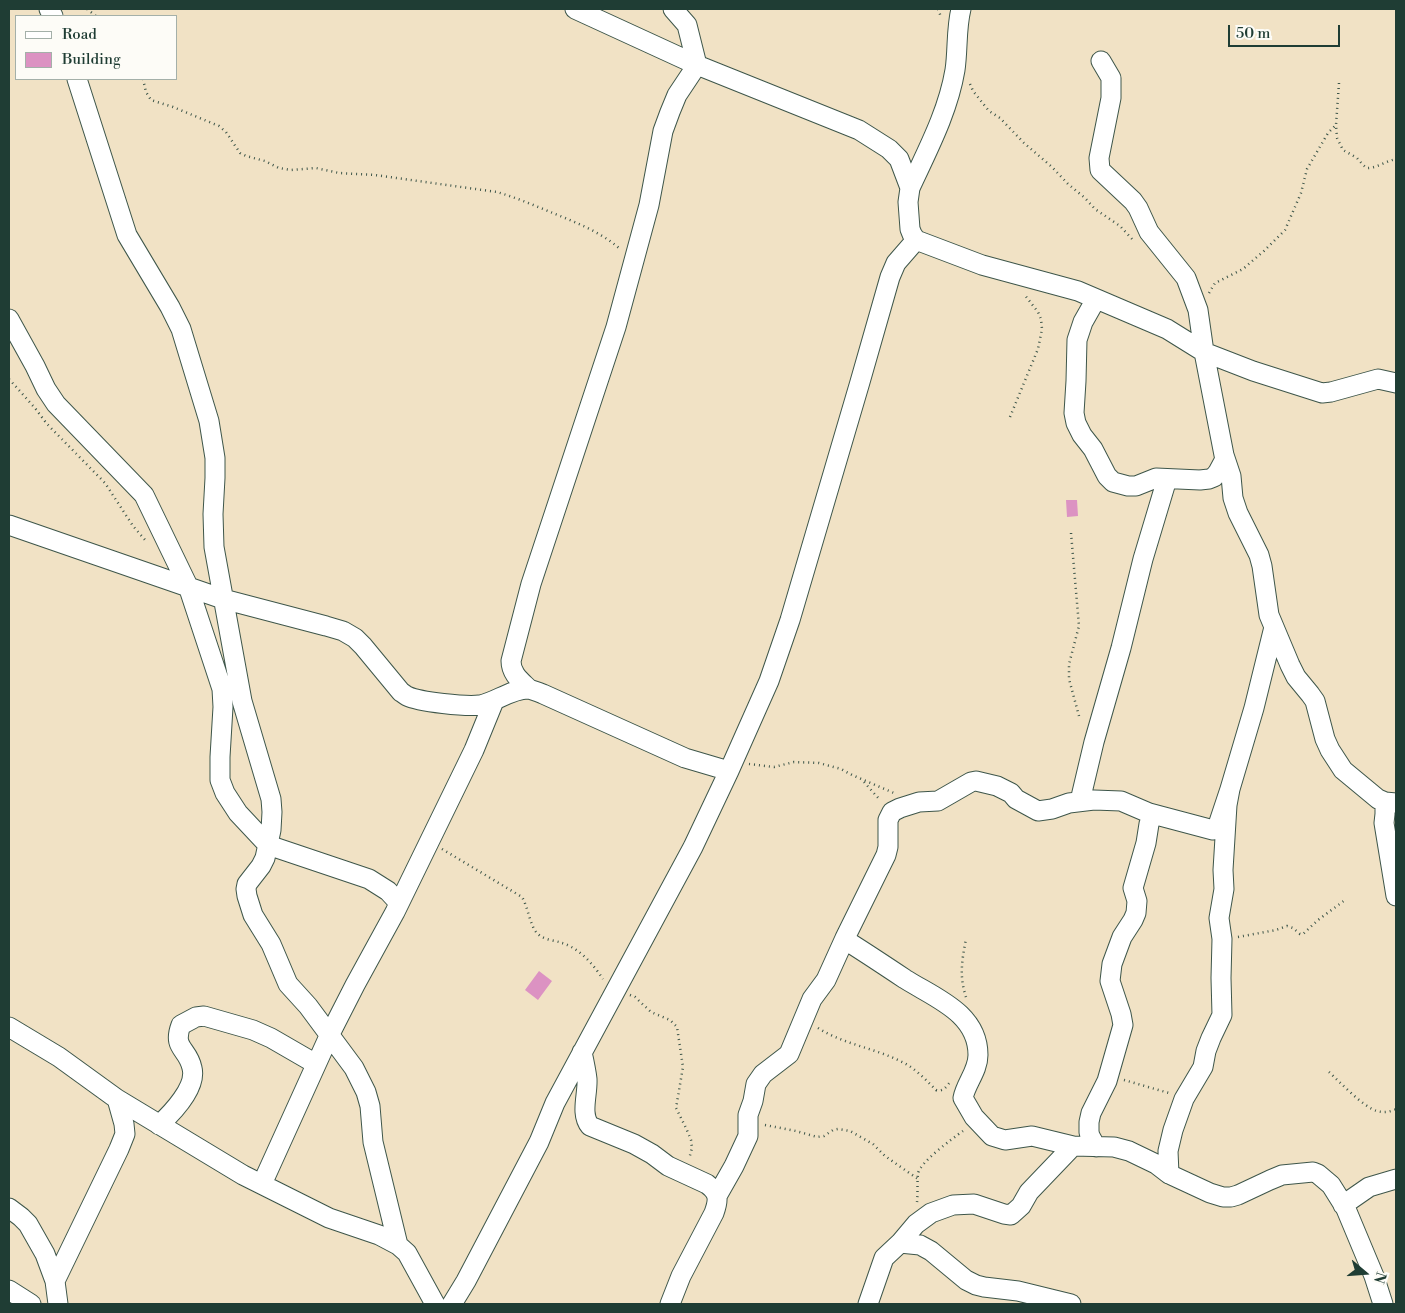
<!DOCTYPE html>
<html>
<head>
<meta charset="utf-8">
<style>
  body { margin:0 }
  #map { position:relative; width:1405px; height:1313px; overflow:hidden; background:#f1e2c5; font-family:"Libre Bodoni",serif }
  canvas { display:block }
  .frame { position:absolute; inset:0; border:10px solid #1f3d34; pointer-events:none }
  .legend { position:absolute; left:15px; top:15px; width:162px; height:65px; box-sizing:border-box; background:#fdfcf7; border:1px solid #a4b0a9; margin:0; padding:6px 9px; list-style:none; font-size:15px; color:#1f3d34 }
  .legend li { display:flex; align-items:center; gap:10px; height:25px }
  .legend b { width:25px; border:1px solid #a4b0a9 }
  .north { position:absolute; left:1340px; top:1248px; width:50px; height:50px; -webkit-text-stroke:4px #fdfcf7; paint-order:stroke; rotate:108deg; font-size:14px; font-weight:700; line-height:20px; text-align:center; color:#1f3d34 }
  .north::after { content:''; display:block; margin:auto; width:18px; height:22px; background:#1f3d34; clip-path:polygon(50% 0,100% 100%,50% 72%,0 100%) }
  .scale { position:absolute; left:1228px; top:25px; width:112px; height:22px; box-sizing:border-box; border:2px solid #1f3d34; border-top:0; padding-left:6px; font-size:15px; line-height:18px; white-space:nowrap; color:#1f3d34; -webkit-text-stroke:4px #fdfcf7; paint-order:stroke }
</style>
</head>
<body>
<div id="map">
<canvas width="1405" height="1313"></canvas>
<div class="frame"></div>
<ul class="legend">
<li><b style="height:6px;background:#fff"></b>Road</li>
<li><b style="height:14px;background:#dc92c2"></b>Building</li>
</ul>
<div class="north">N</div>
<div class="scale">50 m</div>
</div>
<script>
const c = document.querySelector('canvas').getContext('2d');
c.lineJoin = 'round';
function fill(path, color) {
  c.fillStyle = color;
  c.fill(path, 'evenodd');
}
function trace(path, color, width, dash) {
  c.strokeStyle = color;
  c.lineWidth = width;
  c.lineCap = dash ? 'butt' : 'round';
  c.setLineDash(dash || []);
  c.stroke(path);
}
fill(new Path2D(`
  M1066 500H1077L1078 516 1067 517Z
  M539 971 552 981 538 1000 525 990Z`), '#dc92c2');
const minor = new Path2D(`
  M49 9 53 16
  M575 9 697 65 859 130 889 149 899 159 910 188 908 202 910 229 912 234 916 240 982 265 1078 291 1167 329 1204 352 1253 371 1322 393 1331 392 1378 379 1396 383
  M1101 61 1111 78V98L1099 158 1100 170 1133 201 1138 208 1149 232 1186 278 1198 310 1204 352 1224 455 1231 476 1233 498 1238 513 1259 555 1262 566 1269 615 1290 665 1296 677 1310 694 1315 701 1325 739 1330 750 1343 770 1378 799 1385 802 1396 803
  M77 79 127 235 170 307 181 329 209 421 215 458V478L213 514 214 547 242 701 271 799 272 812 271 830 265 858 261 866 247 884 246 889 247 896 253 915 271 944 288 984 308 1006 354 1068 366 1092 370 1106 373 1142 398 1245
  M910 188C927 151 948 112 955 70 958 50 956 29 961 9
  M1096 299 1083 322 1077 340 1076 381 1074 413 1076 423 1082 435 1093 449 1107 476 1113 482 1128 486H1136L1156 478 1200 480 1209 479 1214 477 1218 472 1225 459
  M9 319 35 366 46 389 56 404 144 495 188 586 222 689 223 707 220 757V780L225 793 238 813 268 845 369 879 388 891 399 903
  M9 525 223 599 326 626 343 631 355 638 363 646 401 692C403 693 405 695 407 696 419 702 467 707 480 705 496 702 511 689 528 689 533 690 538 692 543 694L685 758 729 771
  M529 689C521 681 511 674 511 661L531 584 616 327 649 205 663 131 670 112 677 95 697 65 687 25 673 9
  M1080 801 1094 742 1121 648 1143 559 1167 479
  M1385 802V814L1384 823 1396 896
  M845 938 850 943C869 955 887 967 905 979 935 998 978 1013 978 1055 978 1071 966 1083 963 1098L974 1117 992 1136 1005 1140 1032 1136 1073 1146 1114 1147 1129 1151 1156 1164 1169 1174 1210 1193 1223 1197H1231L1238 1195 1270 1180 1282 1175 1313 1172 1318 1174 1331 1185 1346 1209 1374 1276 1383 1304
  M9 1027 59 1057 117 1099 243 1175 329 1218 379 1235 398 1245 407 1253 435 1304
  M582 1052C584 1061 586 1070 587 1079 588 1094 580 1114 590 1126L634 1144 652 1154 668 1166 707 1184C719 1193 719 1199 714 1213L681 1276 670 1304
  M159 1125C172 1113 197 1087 192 1068 188 1048 172 1049 181 1025L196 1017 204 1016 253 1030 271 1038 316 1064
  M1096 1147 1090 1136 1089 1132V1122L1091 1113 1107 1081 1123 1025 1121 1014 1110 981 1112 964 1122 937 1133 920 1136 913 1137 901 1133 888 1146 843 1149 824 1153 814
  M1169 1174 1168 1151 1173 1130 1184 1099 1203 1067 1206 1051 1211 1038 1222 1015 1221 978 1222 939 1219 918 1224 889 1223 870 1227 805 1230 789 1254 708 1274 627
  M262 1184 330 1034 355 985 395 912 474 750 494 701
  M717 1196 734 1166 748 1136V1115L753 1101 756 1084 763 1074 789 1054 812 999 826 980 845 938 886 855 888 847V820L892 812 900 808 919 802 938 801 971 782 976 781 997 786 1011 793 1016 799 1038 811 1052 809 1069 803 1094 800 1121 801 1149 813 1213 830 1218 825 1230 789
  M1343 1205 1369 1187 1396 1179
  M9 1208 21 1217 28 1224 45 1254 55 1281 58 1304
  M900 1243 920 1245 931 1251 966 1280 976 1285 984 1287 1018 1291 1071 1304
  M55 1281 119 1149 125 1134 124 1124 117 1099
  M9 1290 31 1304
  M452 1304 466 1281 539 1142 555 1103 693 847 729 771 769 681 790 620 860 382 890 277 896 263 916 240
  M868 1304 884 1258 900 1243 916 1224 931 1213 953 1205 974 1204 1004 1214 1011 1215 1021 1206 1029 1192 1073 1146`);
trace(minor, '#3e564a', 21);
trace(new Path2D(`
  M87 9 96 16
  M938 9 941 17
  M143 79 146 92 151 100 173 107 219 126 226 132 240 153 246 156 265 161 279 168 291 170 316 168 339 173 375 175 497 192C514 197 531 204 548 211 572 221 600 231 620 249
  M1339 83 1336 125 1337 138 1343 150 1357 158 1363 165 1367 168C1377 168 1386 161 1396 159
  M970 84 973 91 989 111 1000 118 1024 143 1052 167 1068 184 1085 198 1095 209 1120 226 1133 240
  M1209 293 1215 283 1243 269 1264 251 1285 230 1301 193 1307 169 1328 133 1336 125
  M9 379 35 408 47 424 105 483 133 526 146 541
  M1010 417 1038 349 1042 329 1041 319 1038 312 1024 294
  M1071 533 1079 626 1069 664V679L1079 716
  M749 764 774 767 794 762 819 763 841 769 852 775 894 793
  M864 782 880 800
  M442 849 522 897C528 907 530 926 537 933 543 940 554 940 562 943 579 948 593 964 603 979
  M1238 937 1276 930 1287 926 1293 928 1300 934H1303L1318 920 1345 900
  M630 995 635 997 651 1012 670 1020 677 1027 683 1067 676 1108 686 1128 691 1140 692 1148 689 1159
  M966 997C959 976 962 960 966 939
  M818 1028C843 1044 874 1048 900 1061 914 1067 925 1079 936 1090 943 1092 946 1087 950 1082
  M1329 1072C1340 1082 1363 1107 1377 1111 1384 1113 1390 1112 1396 1109
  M1124 1080 1169 1093
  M765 1125 796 1131 817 1137 824 1136 833 1130 838 1129 850 1131 873 1144 885 1156 918 1179
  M917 1202C918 1193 917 1183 918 1174 919 1163 953 1138 963 1131`), '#3e564a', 2.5, [1, 4]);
trace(minor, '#fff', 19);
</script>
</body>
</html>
